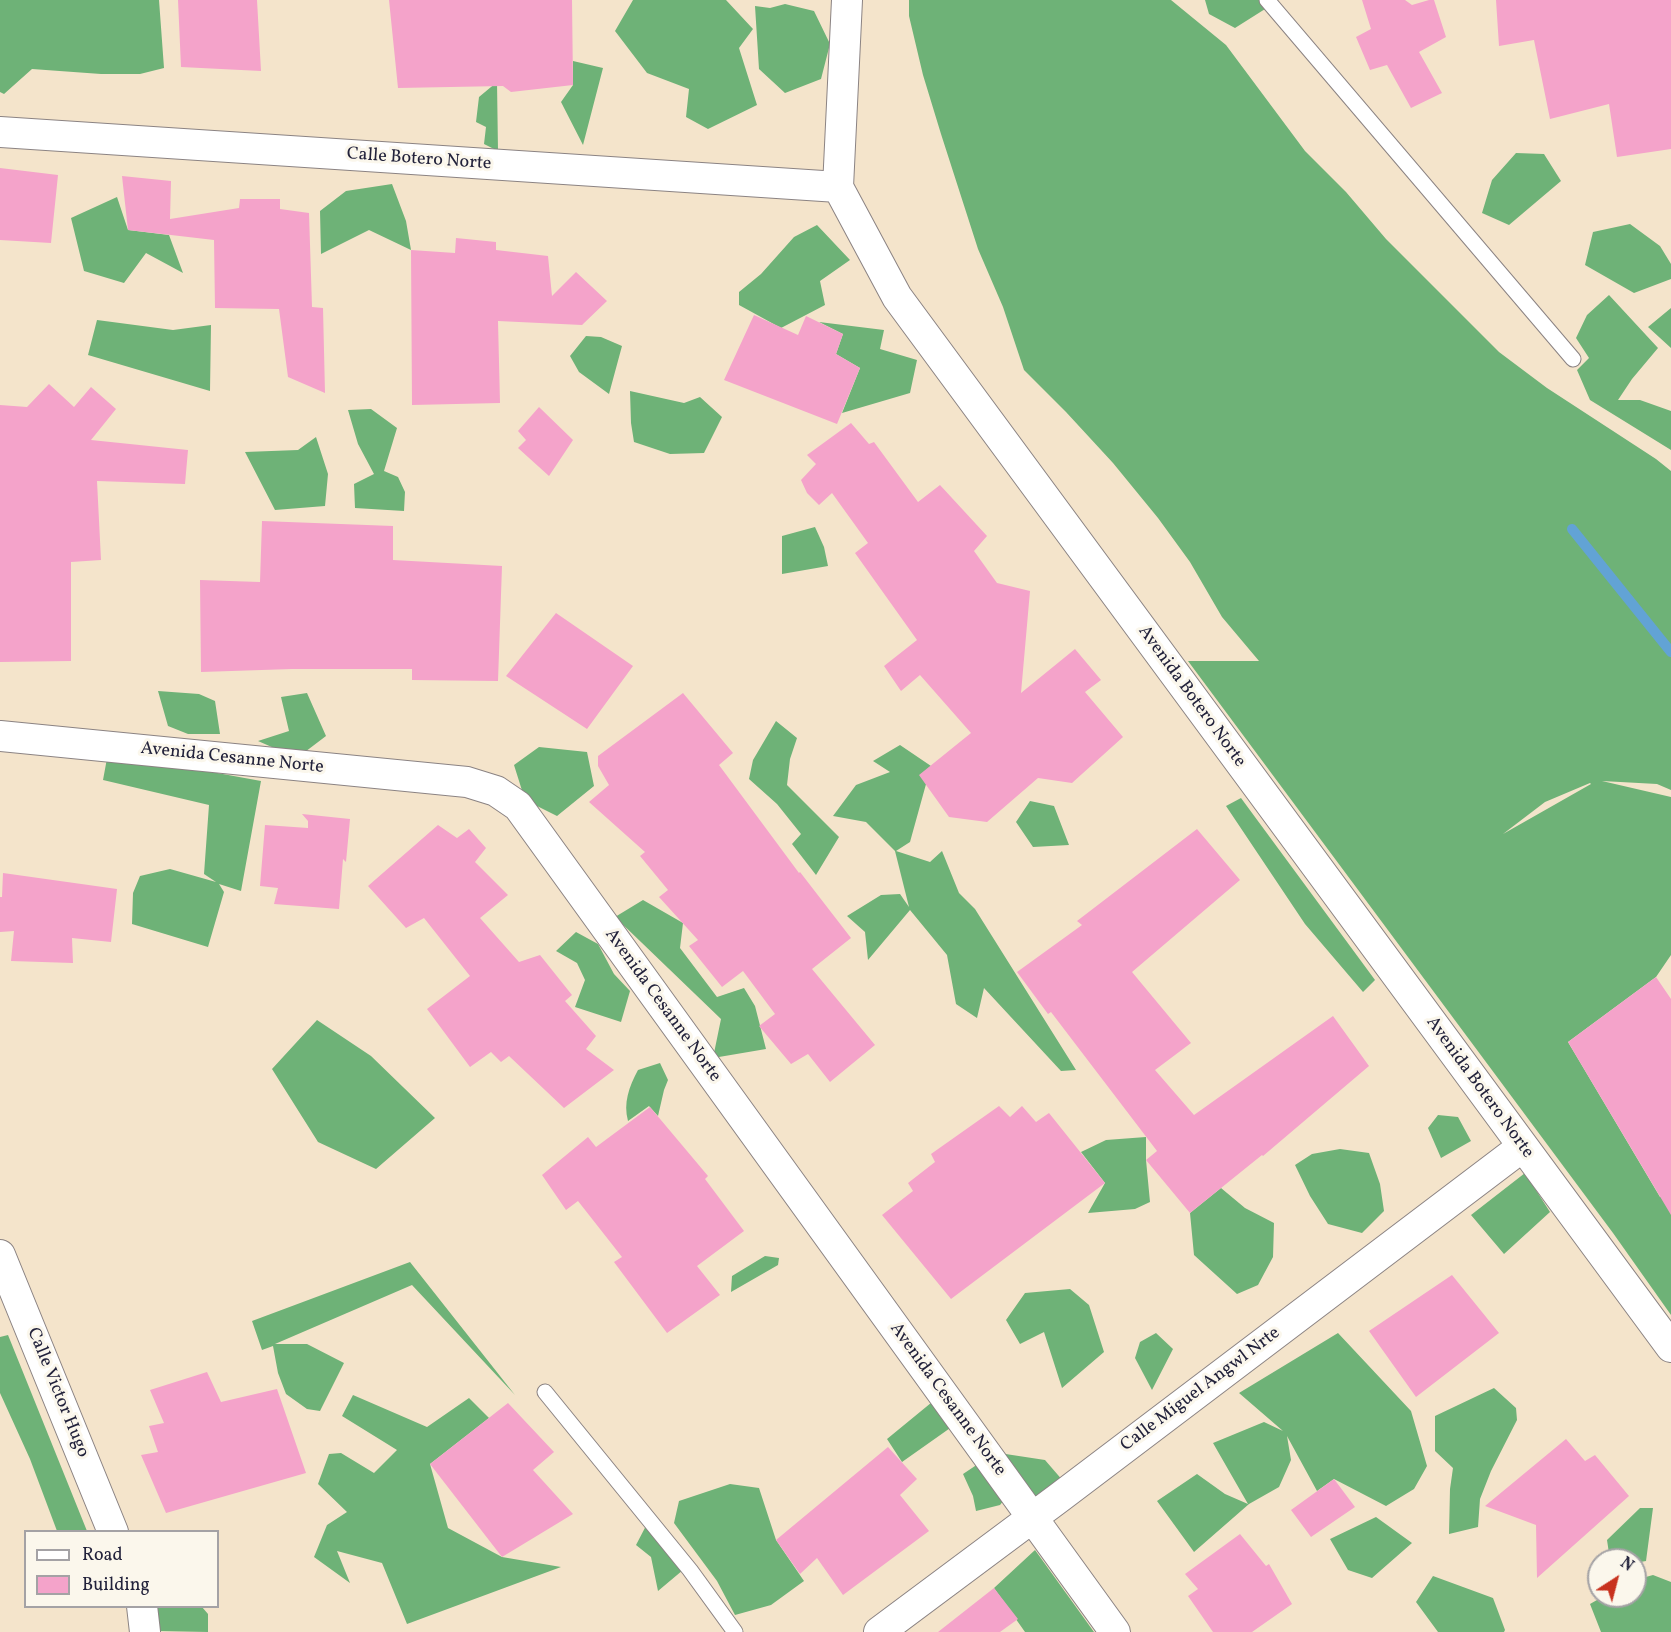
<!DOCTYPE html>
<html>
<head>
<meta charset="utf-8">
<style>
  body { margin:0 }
  #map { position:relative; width:1671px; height:1632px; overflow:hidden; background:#f4e4cb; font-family:Vollkorn,serif }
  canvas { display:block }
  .legend { position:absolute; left:24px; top:1530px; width:195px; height:78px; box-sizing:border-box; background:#fbf7ec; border:2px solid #a4a2a5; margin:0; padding:8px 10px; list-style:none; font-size:18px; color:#22223b }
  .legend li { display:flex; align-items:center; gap:12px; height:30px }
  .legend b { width:30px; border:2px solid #a4a2a5 }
  .north { position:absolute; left:1587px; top:1548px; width:60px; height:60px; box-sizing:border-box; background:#fbf7ec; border:2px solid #a4a2a5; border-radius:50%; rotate:36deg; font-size:16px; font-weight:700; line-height:24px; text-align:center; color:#22223b }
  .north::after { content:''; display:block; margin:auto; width:21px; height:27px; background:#c8321e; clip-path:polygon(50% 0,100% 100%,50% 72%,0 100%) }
</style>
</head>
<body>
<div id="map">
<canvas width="1671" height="1632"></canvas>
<ul class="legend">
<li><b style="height:8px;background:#fff"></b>Road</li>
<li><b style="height:16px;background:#f4a3ca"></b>Building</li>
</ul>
<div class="north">N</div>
</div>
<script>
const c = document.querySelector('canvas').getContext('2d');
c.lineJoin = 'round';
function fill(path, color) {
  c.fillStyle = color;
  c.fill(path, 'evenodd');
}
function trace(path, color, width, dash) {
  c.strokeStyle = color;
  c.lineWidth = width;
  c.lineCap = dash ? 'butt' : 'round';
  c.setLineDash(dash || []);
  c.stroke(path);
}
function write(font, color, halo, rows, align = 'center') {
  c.font = font + ' Vollkorn,serif';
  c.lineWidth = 6;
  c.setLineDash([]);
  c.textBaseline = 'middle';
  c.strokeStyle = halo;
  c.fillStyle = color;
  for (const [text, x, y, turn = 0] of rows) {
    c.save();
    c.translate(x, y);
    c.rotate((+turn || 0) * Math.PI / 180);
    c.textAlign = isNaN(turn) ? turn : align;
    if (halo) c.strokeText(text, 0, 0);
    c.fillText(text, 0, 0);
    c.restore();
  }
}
fill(new Path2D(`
  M0 0H159L164 68 140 74H101L32 69 4 94 0 92Z
  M633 0H726L753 29 739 48 757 105 708 129 686 117 689 89 647 73 615 31Z
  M909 0H1171L1226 45 1305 151 1346 192 1386 239 1499 352 1547 388 1656 459 1671 471V790L1657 784 1602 781 1671 797V955L1656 977 1568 1042 1660 1197 1671 1190V1315L1613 1233 1188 661H1259L1222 617 1190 562 1158 518 1113 463 1066 412 1024 370 1003 307 978 249 941 134 923 75 909 16ZM1590 783 1591 784 1503 834 1545 802Z
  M1205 0H1271L1273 4 1235 28 1209 14Z
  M785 4 814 11 830 44 821 79 785 93 759 69 755 6 770 8Z
  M573 61 603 68 583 145 561 102 573 85Z
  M497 82 498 151 484 144 486 127 476 122 479 97Z
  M1516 153 1544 154 1561 181 1509 225 1482 213 1492 180Z
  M392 184 406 221 411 250 369 230 321 254 320 211 346 191Z
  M117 197 128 230 169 235 183 273 146 253 124 283 84 271 71 218Z
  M1630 224 1660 246 1671 264V279L1634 293 1585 265 1593 232Z
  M817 225 850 260 820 281 825 305 781 328 739 305V292L761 274 794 237Z
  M1609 295 1658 348 1632 379 1618 400H1640L1671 411V450L1590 400 1577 370 1589 358 1576 338 1587 315Z
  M1671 308V348L1648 327Z
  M97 320 173 330 211 325 210 391 88 355Z
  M819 322 884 330 880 349 917 360 910 393 842 413 860 368 836 354 843 334Z
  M586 336 601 337 622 346 609 394 579 372 570 356Z
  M630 391 684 403 700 397 722 417 704 453 670 454 634 442 631 423Z
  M371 409 397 428 384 471 398 477 405 492 404 511 355 508 354 484 374 474 358 444 348 410Z
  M316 437 328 474 325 506 275 510 245 452 298 450Z
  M815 527 824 547 828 566 782 574V536Z
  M158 691 199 694 215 701 220 734H188L168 726Z
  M307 693 326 736 297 758 258 741 289 731 281 697Z
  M776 721 797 738 790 759 787 785 839 837 816 875 792 844 801 834 777 804 749 779 753 760Z
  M900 745 931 766 910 842 896 851 930 862 942 851 959 893 975 909 1076 1070 1061 1071 984 988 977 1018 956 1004 947 955 910 910 868 960 865 932 847 916 881 895 900 894 909 907 895 851 866 822 833 816 856 785 890 772 873 761Z
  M539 747 587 752 594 786 557 816 525 800 514 765Z
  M108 753 261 781 241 891 219 884 224 892 208 947 132 924 133 893 140 876 170 869 216 882 204 874 209 805 103 780Z
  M1241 798 1375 980 1363 992 1305 924 1226 806Z
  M1030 801 1054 806 1069 845 1033 847 1016 822Z
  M643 900 683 923 680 948 717 997 744 988 755 1006 766 1049 713 1058 721 1019 615 917Z
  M576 932 598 944 614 974 630 991 621 1022 575 1007 585 980 577 963 556 951Z
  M317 1020 371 1056 435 1118 376 1169 318 1142 272 1069Z
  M660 1063 668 1080 664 1090 658 1116 649 1106 628 1121C623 1103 629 1087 638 1070Z
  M1438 1115 1458 1117 1471 1141 1441 1158 1428 1128Z
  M1146 1137V1160L1150 1202 1135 1209 1088 1213 1105 1183 1081 1152 1106 1140Z
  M1340 1149 1369 1153 1380 1184 1384 1211 1362 1233 1328 1224 1310 1196 1295 1165 1312 1154Z
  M1525 1173 1550 1212 1504 1254 1471 1215Z
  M1221 1188 1245 1208 1274 1223 1273 1257 1258 1285 1237 1294 1194 1255 1190 1213Z
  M765 1256 779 1258 778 1265 731 1292 732 1276Z
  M410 1262 515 1395 412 1285 275 1344H307L344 1363 320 1411 307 1409 286 1394 278 1373 273 1346 262 1350 252 1321Z
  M1070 1289 1089 1305 1104 1352 1062 1388 1044 1332 1020 1344 1006 1320 1025 1293Z
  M1156 1333 1173 1349 1152 1390 1135 1358 1140 1342Z
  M1338 1333 1411 1411 1427 1466 1414 1489 1386 1506 1334 1479 1317 1491 1287 1436 1291 1460 1279 1487 1249 1504 1194 1552 1157 1501 1197 1474 1225 1494 1248 1504 1213 1443 1264 1422 1283 1431 1239 1393Z
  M8 1335 87 1531H57L30 1459 0 1393V1337Z
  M1494 1388 1516 1408 1517 1420 1491 1471 1480 1499 1478 1527 1449 1534 1450 1489 1453 1468 1435 1451V1416Z
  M353 1395 427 1427 469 1398 489 1418 430 1464 448 1528 502 1557 561 1567 407 1624 382 1563 337 1551 350 1583 314 1557 327 1525 347 1512 318 1484 329 1454 341 1453 374 1473 397 1450 342 1416Z
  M937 1398 953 1426 902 1462 887 1439Z
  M999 1453 1045 1460 1064 1482 1032 1515Z
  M984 1460 1008 1495 1000 1505 976 1511 973 1496 963 1474Z
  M730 1484 759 1488 776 1540 804 1581 771 1605 735 1615 717 1581 674 1523 679 1501Z
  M1640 1508H1653L1646 1561 1635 1563V1560H1610L1607 1540Z
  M1376 1517 1412 1543 1372 1578 1348 1570 1330 1539Z
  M648 1522 683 1570 658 1591 651 1557 636 1545Z
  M1035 1550 1094 1632H1025L994 1588Z
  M1653 1575 1671 1582V1632H1601L1590 1604 1604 1596H1635V1580Z
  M1433 1576 1493 1598 1505 1630 1504 1632H1438L1416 1602Z
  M154 1607H202L208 1614V1632L158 1631Z`), '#6eb277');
trace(new Path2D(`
  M1572 529 1671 652`), '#62a3d5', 10);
fill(new Path2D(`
  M178 0H257L261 71 181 67Z
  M389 0H572L573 85 511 92 503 86 398 88Z
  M1362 0H1405L1412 5 1429 0H1434L1446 37 1419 52 1442 93 1411 108 1387 65 1370 70 1356 37 1371 29Z
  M1496 0H1671V149L1617 157 1609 104 1550 119 1534 40 1499 46Z
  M0 168 58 175 51 243 0 240Z
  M122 176 171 181 170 219 239 208 240 199H280V209L309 213 312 307 323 308 325 393 288 377 279 309 215 308 214 240 128 230Z
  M456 238 496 242V250L548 256 552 296 576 272 607 301 582 325 498 321 500 403 412 405 411 250 455 253Z
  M754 315 798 335 806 316 843 334 836 354 860 368 837 424 724 380Z
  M49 384 74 407 91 387 116 409 91 440 188 450 185 484 97 481 101 560 71 562V661L0 662V405L27 407Z
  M539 407 573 440 549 476 518 448 526 440 518 431Z
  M851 423 869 444 874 442 918 502 940 485 987 536 974 551 997 583 1030 591 1021 693 1075 649 1101 680 1085 692 1123 737 1072 783 1038 778 987 822 949 817 919 775 971 733 920 675 901 691 884 666 917 640 855 553 868 543 832 493 819 505 807 493 801 480 816 464 807 455Z
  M262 521 393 526V560L502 566 498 681 412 680V669H292L201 672 200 580 260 582Z
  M556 613 633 666 587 729 506 676Z
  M683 693 733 753 719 765 799 873 800 872 851 938 812 969 875 1045 830 1082 808 1054 791 1064 759 1026 775 1014 743 971 722 987 689 946 698 940 659 897 668 890 640 856 645 852 589 802 609 785 598 766V756Z
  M302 814 350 819 346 862 343 859 339 909 274 904 278 888 260 886 265 825 308 828V821Z
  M438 825 457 838 469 829 486 848 475 862 508 895 480 918 519 962 540 955 572 995 565 1001 596 1036 586 1049 614 1070 564 1108 509 1056 501 1062 491 1052 470 1067 427 1009 470 976 424 918 406 928 368 886Z
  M1197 829 1240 880 1132 972 1191 1043 1155 1070 1194 1115 1333 1016 1369 1066 1263 1156 1262 1155 1190 1213 1146 1160 1157 1151 1051 1012 1048 1014 1017 972 1082 925 1077 921Z
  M3 873 117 889 111 942 72 938 73 963 11 961 14 931 0 932V897H2Z
  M1656 977 1671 999V1215L1568 1042Z
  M999 1106 1010 1117 1022 1106 1036 1122 1049 1113 1105 1183 951 1299 882 1215 913 1191 908 1183 935 1162 931 1154Z
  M650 1107 708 1176 705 1179 744 1231 697 1266 720 1295 667 1333 614 1262 622 1257 578 1201 566 1210 542 1175 588 1137 596 1147Z
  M1452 1275 1499 1333 1416 1397 1369 1331Z
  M207 1372 221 1402 277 1389 306 1473 166 1513 141 1455 158 1452 149 1426 164 1423 150 1390Z
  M508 1403 554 1452 533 1470 573 1514 502 1557 430 1464Z
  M1566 1439 1585 1461 1595 1455 1629 1496 1537 1578 1536 1525 1485 1506Z
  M888 1447 917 1479 900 1495 929 1531 843 1595 817 1558 800 1574 776 1540Z
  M1334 1479 1355 1507 1311 1537 1291 1510Z
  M1240 1534 1266 1566 1269 1564 1292 1604 1252 1632H1213L1188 1596 1198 1589 1185 1574Z
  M994 1588 1018 1619 1000 1632H938Z`), '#f4a3ca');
const service = new Path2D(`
  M1267 0 1573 359
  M545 1392 690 1570 735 1632`);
const minor = new Path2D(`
  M847 0 838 187 897 297 1671 1347
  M0 132 838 187
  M0 736 467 782 496 791 518 806 1115 1632
  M0 1255 113 1532
  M142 1606 145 1632
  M879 1632 1060 1497 1522 1147`);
trace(service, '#8b8383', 17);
trace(minor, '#8b8383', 32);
trace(service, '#fff', 15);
trace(minor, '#fff', 30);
write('18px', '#22223b', '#fbf7ec', [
  ["Calle Botero Norte",419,160,4],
  ["Avenida Botero Norte",1191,697,54],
  ["Avenida Cesanne Norte",232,759,6],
  ["Avenida Cesanne Norte",662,1006,54],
  ["Avenida Botero Norte",1479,1088,54],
  ["Calle Miguel Angwl Nrte",1201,1390,-37],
  ["Calle Victor Hugo",57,1393,68],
  ["Avenida Cesanne Norte",947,1400,54]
]);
</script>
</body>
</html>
